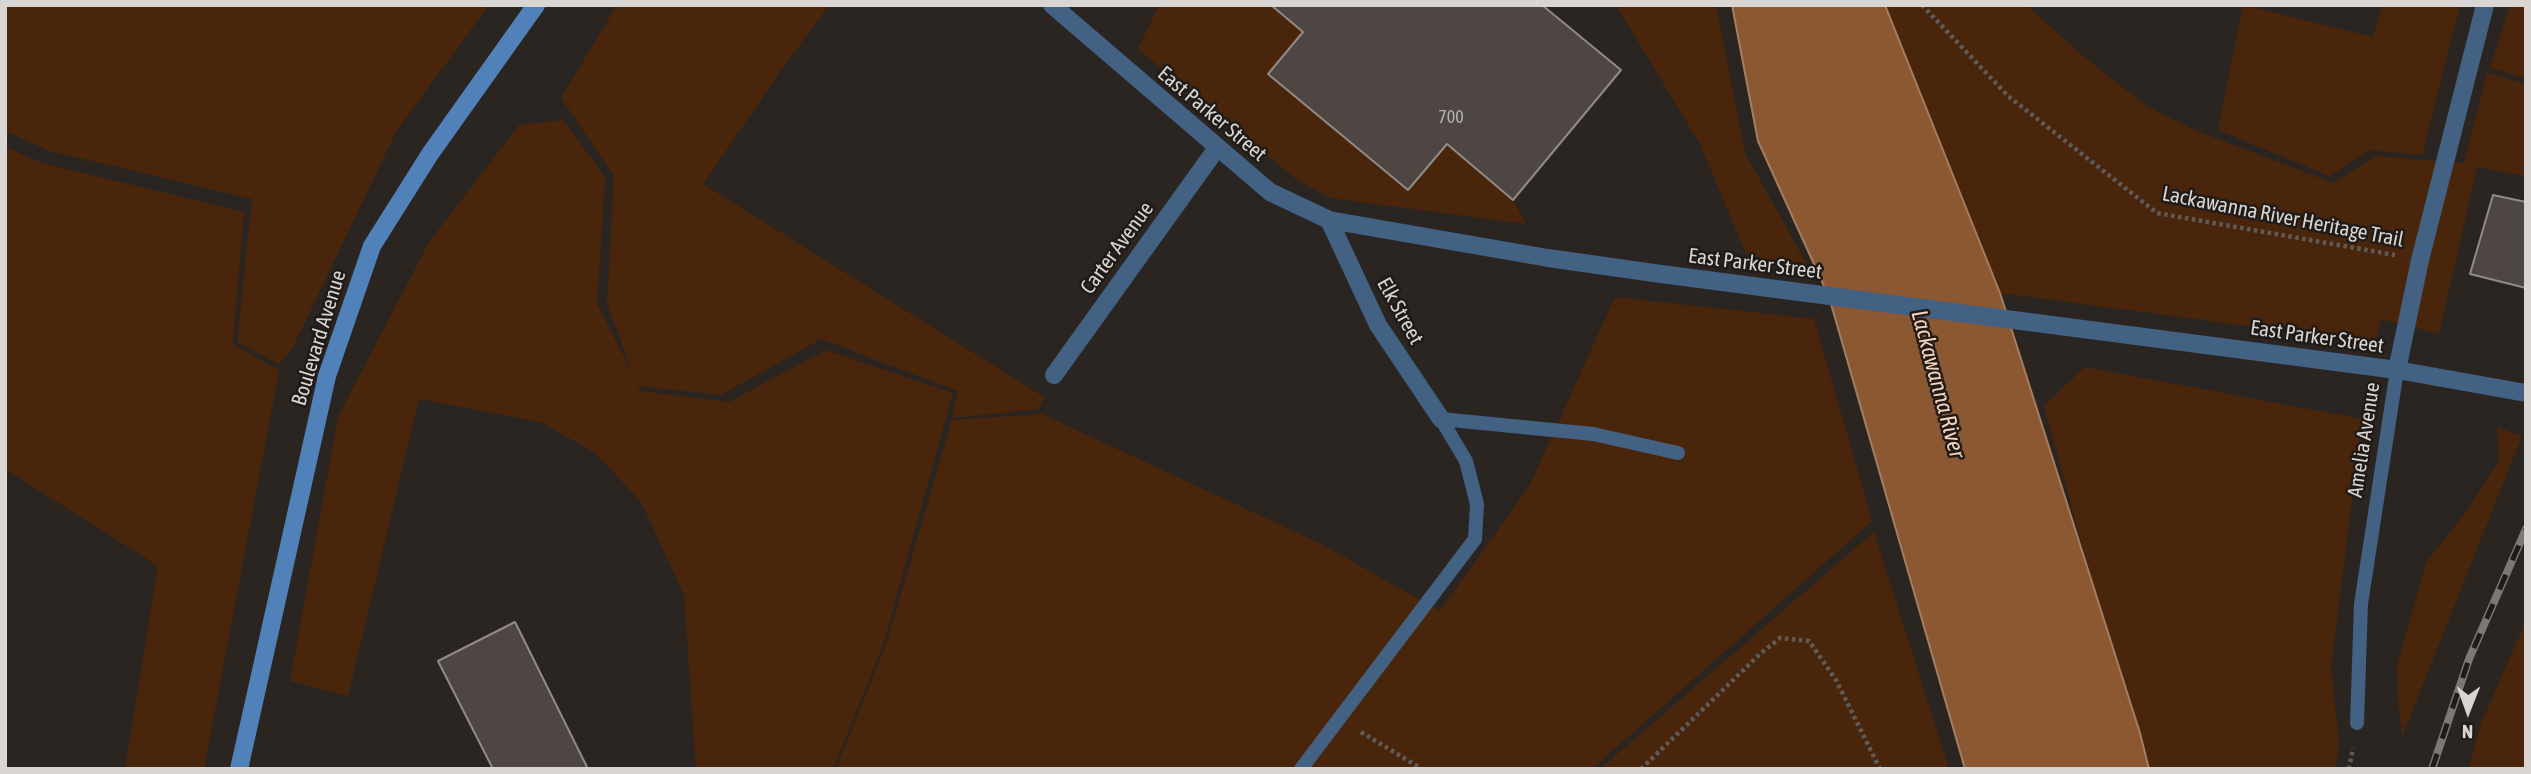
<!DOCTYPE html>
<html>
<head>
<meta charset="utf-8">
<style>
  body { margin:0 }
  #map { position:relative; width:2531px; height:774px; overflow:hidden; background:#2a2521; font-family:"Asap Condensed",sans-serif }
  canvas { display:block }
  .frame { position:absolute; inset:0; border:7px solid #d8d5d2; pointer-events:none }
  .north { position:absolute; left:2433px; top:676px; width:70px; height:70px; -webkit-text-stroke:5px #211b18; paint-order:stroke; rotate:181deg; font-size:19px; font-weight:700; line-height:28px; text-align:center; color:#d8d5d2 }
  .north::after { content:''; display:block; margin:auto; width:24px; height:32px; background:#d8d5d2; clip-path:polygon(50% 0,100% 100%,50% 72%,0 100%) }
</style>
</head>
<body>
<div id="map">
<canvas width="2531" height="774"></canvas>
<div class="frame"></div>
<div class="north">N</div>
</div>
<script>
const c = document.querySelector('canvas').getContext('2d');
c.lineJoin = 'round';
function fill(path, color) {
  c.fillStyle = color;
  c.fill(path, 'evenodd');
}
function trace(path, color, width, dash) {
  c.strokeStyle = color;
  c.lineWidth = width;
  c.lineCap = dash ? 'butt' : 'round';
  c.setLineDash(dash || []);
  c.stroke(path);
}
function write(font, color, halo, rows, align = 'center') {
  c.font = font + ' "Asap Condensed",sans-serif';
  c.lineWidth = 5;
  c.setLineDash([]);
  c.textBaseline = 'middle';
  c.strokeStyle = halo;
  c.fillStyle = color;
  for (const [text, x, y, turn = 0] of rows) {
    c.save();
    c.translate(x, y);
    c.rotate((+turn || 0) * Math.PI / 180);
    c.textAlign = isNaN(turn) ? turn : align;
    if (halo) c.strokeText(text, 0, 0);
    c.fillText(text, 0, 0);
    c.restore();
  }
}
fill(new Path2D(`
  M5 5H489L397 130 292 349 279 364 237 342 252 199 50 151 5 131Z
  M617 5H829L780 72 703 184 1044 397 1039 409 952 418 958 391 821 339 721 395 638 386 640 391 729 402 826 350 953 393 883 645 833 769H696L684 595 641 502 594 452 540 422 419 399 348 696 290 681 338 417 429 242 519 125 563 120 605 177 597 304 634 376 607 304 614 176 561 98Z
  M1159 5H1271L1303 32 1268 74 1408 189 1447 144 1513 200 1526 224 1330 198 1297 180 1138 49Z
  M1616 5H1716L1745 153 1811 272 1746 254 1700 144Z
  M1885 5H2026L2090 62 2148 107 2197 131 2333 183 2376 156 2464 163 2487 73 2526 84V176L2477 167 2439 334 2381 319 2375 343 2000 293Z
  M2243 5 2373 37 2382 5H2460L2422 155 2369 150 2330 176 2218 130Z
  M2510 5H2526V78L2490 68Z
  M5 147 42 163 244 212 233 344 279 371 204 769H125L158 566 5 469Z
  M1615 297 1814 319 1872 521 1592 769H836L886 645 952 420 1042 414 1319 543 1440 611 1530 485Z
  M2085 367 2362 419 2331 667 2339 742 2336 769H2144L2044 406Z
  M2497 427 2522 436 2402 737 2398 700 2397 666 2426 563 2469 508 2499 460Z
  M1874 532 1949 769H1600Z
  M2526 621V769H2469L2481 723Z`), '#49260b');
const water = new Path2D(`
  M1732 5H1885L2000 293 2140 733 2149 769H1965L1829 297 1758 141Z`);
fill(water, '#8c5832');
trace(water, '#a37e62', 2);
const building = new Path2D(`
  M1271 5H1542L1621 70 1513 200 1447 144 1408 190 1268 74 1303 32Z
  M2493 195 2526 202V288L2470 274Z
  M515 622 588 769H493L438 661Z`);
fill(building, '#4d4642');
trace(building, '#918a85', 2);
trace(new Path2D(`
  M1922 5 2008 96 2157 213 2395 255
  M1361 732 1422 769
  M1641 769 1760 654 1780 638 1809 641 1836 680 1880 769
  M2349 769 2353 748`), '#605b58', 4.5, [3.5, 3.5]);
trace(new Path2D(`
  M1441 419 1593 434 1678 453
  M2357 723 2361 604 2397 370
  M1301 769 1475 539 1477 504 1466 461 1441 419`), '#426183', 14);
trace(new Path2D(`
  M1052 5 1270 192 1329 220 1548 258 1661 274 2397 370 2526 393
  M1329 220 1378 325 1441 419
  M2397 370 2420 260 2485 5
  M1054 375 1217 148`), '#426183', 18);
trace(new Path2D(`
  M239 769 327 376 372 246 430 154 536 5`), '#5081b8', 18);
const rail = new Path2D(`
  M2432 769 2469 659 2526 529`);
trace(rail, '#7c7874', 8);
trace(rail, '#211b18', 5, [16]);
write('18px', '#b5b1ae', null, [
  ["700",1451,117]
]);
write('21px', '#d8d5d2', '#211b18', [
  ["East Parker Street",1212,114,40],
  ["Lackawanna River Heritage Trail",2283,217,11],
  ["Carter Avenue",1117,248,-54],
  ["East Parker Street",1755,264,7],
  ["Elk Street",1400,311,61],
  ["East Parker Street",2317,337,8],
  ["Boulevard Avenue",319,338,-73],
  ["Amelia Avenue",2364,440,-81]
]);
write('italic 23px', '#f5d5bf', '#211b18', [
  ["Lackawanna River",1938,384,75]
]);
</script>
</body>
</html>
